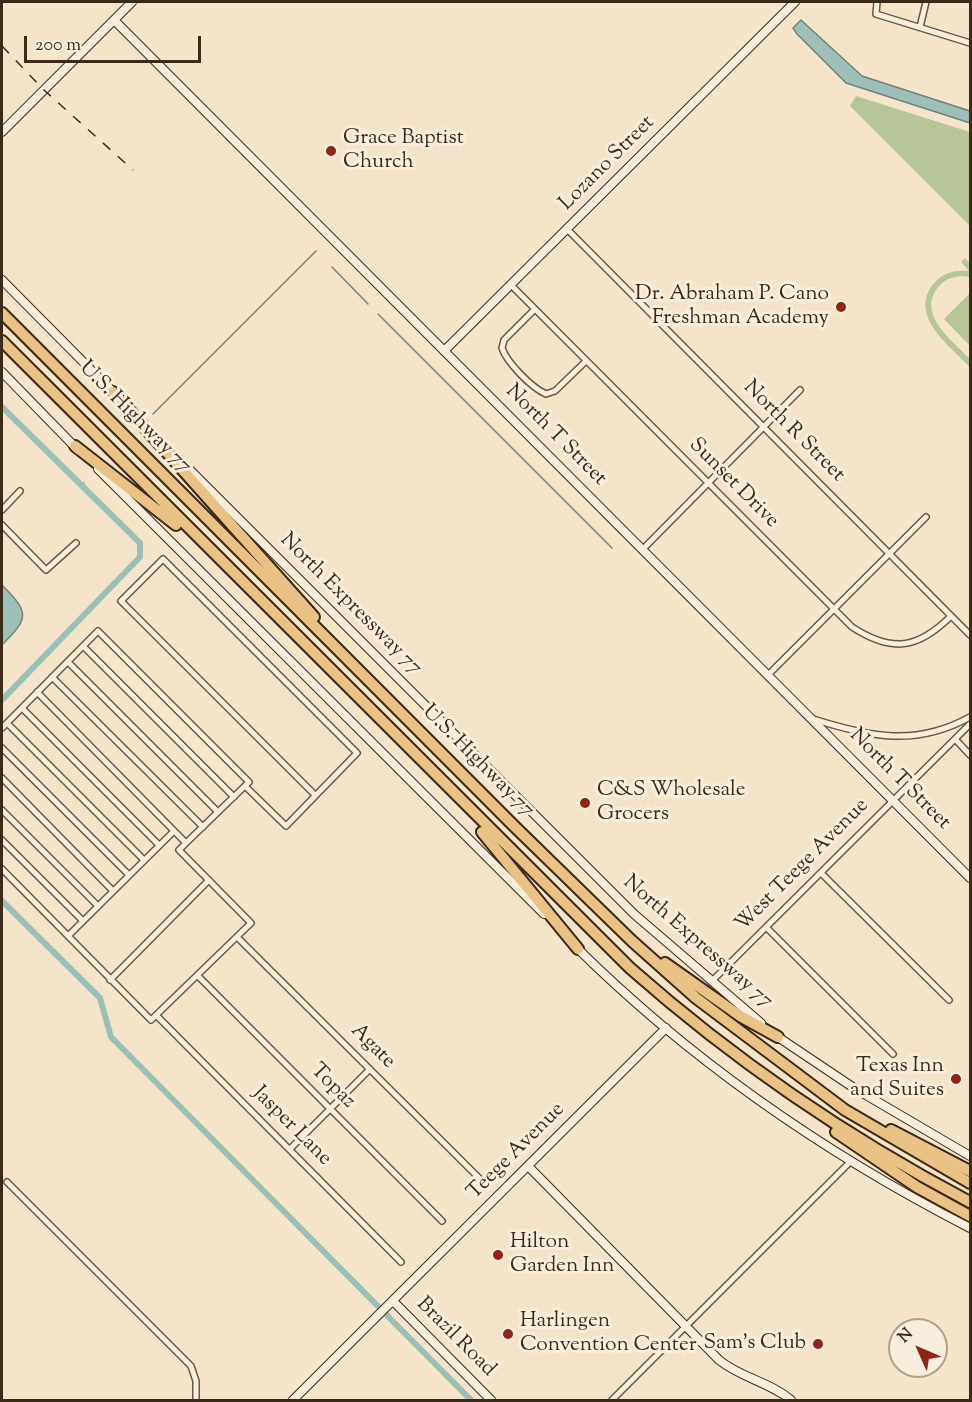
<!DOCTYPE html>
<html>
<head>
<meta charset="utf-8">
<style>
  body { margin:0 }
  #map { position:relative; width:972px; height:1402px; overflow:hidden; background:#f4e5ca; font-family:"Sorts Mill Goudy",serif }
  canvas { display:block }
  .frame { position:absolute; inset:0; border:3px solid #3b2a1a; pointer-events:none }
  .north { position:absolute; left:888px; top:1318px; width:60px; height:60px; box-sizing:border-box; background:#f8eedd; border:2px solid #aca08f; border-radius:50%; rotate:315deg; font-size:16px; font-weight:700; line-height:24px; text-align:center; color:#3b2a1a }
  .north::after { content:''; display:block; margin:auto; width:21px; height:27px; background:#8f2418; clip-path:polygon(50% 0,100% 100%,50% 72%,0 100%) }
  .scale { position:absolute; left:24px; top:36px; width:177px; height:27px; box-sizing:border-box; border:3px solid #3b2a1a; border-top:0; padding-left:8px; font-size:18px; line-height:21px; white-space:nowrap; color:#3b2a1a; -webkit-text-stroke:4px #f8eedd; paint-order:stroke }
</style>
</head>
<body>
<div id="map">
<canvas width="972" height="1402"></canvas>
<div class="frame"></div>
<div class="north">N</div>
<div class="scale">200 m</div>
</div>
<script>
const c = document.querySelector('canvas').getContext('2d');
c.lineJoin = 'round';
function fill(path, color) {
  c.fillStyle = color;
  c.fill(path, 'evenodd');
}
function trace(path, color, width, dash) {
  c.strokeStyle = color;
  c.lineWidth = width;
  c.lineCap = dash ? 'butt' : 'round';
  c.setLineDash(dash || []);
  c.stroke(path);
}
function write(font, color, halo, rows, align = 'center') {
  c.font = font + ' "Sorts Mill Goudy",serif';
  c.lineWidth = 6;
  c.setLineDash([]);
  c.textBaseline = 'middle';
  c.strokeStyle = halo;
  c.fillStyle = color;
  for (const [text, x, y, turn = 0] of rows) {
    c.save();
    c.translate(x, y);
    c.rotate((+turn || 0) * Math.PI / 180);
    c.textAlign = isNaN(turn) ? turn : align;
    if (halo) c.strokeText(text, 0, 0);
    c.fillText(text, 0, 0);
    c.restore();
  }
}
fill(new Path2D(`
  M856 96 970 132V226L850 106Z
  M965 258 970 264V277C959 275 948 277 940 285 914 313 953 341 970 359V367C950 346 906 315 935 282 944 272 956 270 969 271L961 262Z
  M970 293V346L944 319Z`), '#b8c599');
const water = new Path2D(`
  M801 20 862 76 970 111V123L846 83 797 34 793 28Z
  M2 585C30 613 29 618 2 645Z`);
fill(water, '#9cbfb7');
trace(water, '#758378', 1.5);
trace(new Path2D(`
  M332 267 368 304
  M378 314 612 548
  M153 414 316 251
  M82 486 84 483`), '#758378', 1.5);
trace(new Path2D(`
  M2 407 140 543V557L2 700
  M2 901 100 998 111 1037 471 1400`), '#9cbfb7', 6);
const street = new Path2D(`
  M877 2 876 14 970 43
  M920 27 926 2
  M567 229 970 635
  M511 285 852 627C892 653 918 649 951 616
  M535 309 504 340 502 348C507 363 532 388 546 394L555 391 586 361
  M2 510 20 491
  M2 525 46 570 76 543
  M643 549 800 390
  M83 646 234 797
  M68 662 218 812
  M768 675 926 517
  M52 677 203 827
  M22 708 159 845
  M813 719C870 737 916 747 970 717
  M7 723 144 860
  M2 728 98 631 249 782 186 843
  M955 739 970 755
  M2 748 129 875
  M2 778 113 891
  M245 786 286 826 357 753 163 559 121 601 315 795
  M2 810 98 906
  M2 840 83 921
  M2 869 151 1020 251 923 179 850 186 843 37 692
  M821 873 949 1000
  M766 927 893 1054
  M68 936 174 831
  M237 937 482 1181
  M198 976 442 1221
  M110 980 209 880
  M711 982 970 724
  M157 1016 401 1262
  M290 1149 370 1069
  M7 1182 191 1366 196 1381V1400
  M612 1400 850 1162`);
const secondary = new Path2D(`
  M114 20 970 878
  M2 132 132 2
  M2 280 115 394
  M444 351 795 2
  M2 372 78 450
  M180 460 634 914 761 1023
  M98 469 544 914
  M575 946C691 1061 826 1154 970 1228
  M775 1035 854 1088 970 1156
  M528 1166 719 1360C741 1378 770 1382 791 1400
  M394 1302 491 1400
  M293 1400 666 1028`);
const highway = new Path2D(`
  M2 313 514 826 632 941 696 998 845 1110 970 1183
  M2 341 630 968C734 1060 848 1138 970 1202
  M113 392 314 617
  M75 446 176 525
  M482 832 578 949
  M665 963 740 1016 778 1037
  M891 1130 970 1171
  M836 1132 917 1187 970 1216`);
trace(street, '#695946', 8);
trace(secondary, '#3b2a1a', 10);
trace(highway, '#3b2a1a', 14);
trace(street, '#f8eedd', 5);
trace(secondary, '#f8eedd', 8);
trace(highway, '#eac285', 10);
trace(new Path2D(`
  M2 46 44 90 133 170`), '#3b2a1a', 1.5, [10, 10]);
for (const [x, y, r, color] of [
  [331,151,6,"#8f2418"],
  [841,307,6,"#8f2418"],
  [585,803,6,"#8f2418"],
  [956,1079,6,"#8f2418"],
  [498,1255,6,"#8f2418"],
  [508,1334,6,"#8f2418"],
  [818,1344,6,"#8f2418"]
]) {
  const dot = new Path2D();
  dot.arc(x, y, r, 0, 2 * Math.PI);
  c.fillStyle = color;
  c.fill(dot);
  trace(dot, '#f8eedd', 2);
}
write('21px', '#3b2a1a', '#f8eedd', [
  ["Grace Baptist",343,139],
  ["Church",343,163],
  ["Dr. Abraham P. Cano",829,295,"right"],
  ["Freshman Academy",829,319,"right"],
  ["C&S Wholesale",597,791],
  ["Grocers",597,815],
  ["Texas Inn",944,1067,"right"],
  ["and Suites",944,1091,"right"],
  ["Hilton",510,1243],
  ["Garden Inn",510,1267],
  ["Harlingen",520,1322],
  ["Convention Center",520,1346],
  ["Sam's Club",806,1344,"right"]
], 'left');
write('21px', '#3b2a1a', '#f8eedd', [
  ["Lozano Street",608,164,-45],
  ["U.S. Highway 77",134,418,45],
  ["North R Street",793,432,45],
  ["North T Street",555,436,45],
  ["Sunset Drive",733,484,45],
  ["North Expressway 77",350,605,45],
  ["U.S. Highway 77",477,762,45],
  ["North T Street",899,780,45],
  ["West Teege Avenue",803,866,-45],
  ["North Expressway 77",697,943,41],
  ["Agate",372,1047,45],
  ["Topaz",332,1087,45],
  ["Jasper Lane",291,1127,45],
  ["Teege Avenue",517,1152,-45],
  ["Brazil Road",455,1338,45]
]);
</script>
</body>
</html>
